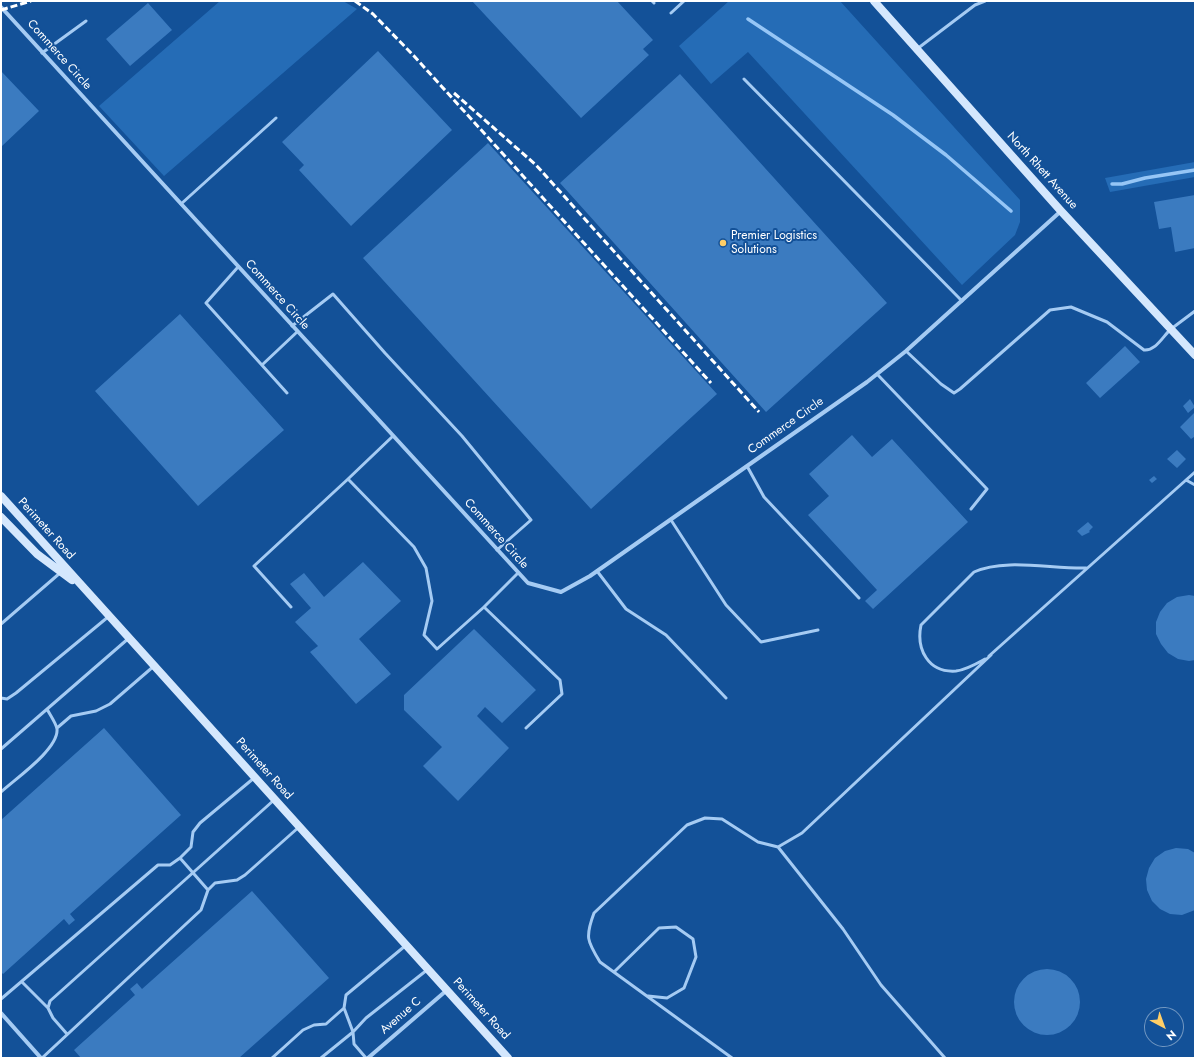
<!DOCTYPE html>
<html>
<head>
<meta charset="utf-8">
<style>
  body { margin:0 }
  #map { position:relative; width:1196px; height:1059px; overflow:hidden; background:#135198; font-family:Jost,sans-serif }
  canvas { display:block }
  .frame { position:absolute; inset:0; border:2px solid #fff; pointer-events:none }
  .north { position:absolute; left:1144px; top:1007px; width:40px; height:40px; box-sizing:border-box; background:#135198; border:1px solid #7197c1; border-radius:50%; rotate:139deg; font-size:11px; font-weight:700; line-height:16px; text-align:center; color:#fff }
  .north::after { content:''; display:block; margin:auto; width:14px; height:18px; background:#ffce67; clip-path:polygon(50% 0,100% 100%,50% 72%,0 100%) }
</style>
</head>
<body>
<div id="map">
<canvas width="1196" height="1059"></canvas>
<div class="frame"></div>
<div class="north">N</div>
</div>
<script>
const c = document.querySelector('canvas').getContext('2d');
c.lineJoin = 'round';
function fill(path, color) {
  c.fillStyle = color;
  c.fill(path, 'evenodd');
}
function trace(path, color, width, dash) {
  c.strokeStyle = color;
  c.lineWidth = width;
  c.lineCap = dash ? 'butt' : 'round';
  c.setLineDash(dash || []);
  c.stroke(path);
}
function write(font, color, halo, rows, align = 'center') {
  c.font = font + ' Jost,sans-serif';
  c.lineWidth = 4;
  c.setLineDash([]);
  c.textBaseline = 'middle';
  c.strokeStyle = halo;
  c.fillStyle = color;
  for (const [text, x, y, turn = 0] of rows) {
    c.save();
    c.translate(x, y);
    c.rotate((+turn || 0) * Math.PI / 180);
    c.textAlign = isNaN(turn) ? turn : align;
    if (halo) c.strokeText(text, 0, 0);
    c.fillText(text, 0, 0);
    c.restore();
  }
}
fill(new Path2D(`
  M220 1H343L357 9 164 176 99 106Z
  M729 1H840L1020 200V222L1015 235 962 285 748 52 711 84 679 46Z
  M1195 162V177L1110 192 1105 178Z`), '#256cb6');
trace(new Path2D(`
  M748 19 893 115 946 155 1011 211
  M1112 184H1122L1145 178 1195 170`), '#96c6f6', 3.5);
fill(new Path2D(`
  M472 1H617L653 40 643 49 649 55 581 118Z
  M148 3 172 30 130 66 106 39Z
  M378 51 452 130 351 226 299 170 304 165 282 142Z
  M1 71 39 111 1 147Z
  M680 74 887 303 766 412 560 183Z
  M488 143 717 394 591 509 363 258Z
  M1195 195V248L1175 252 1171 227 1159 229 1154 202Z
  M180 314 284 430 198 506 95 391Z
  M1125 346 1140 362 1100 398 1086 383Z
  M1190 399 1195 407 1188 413 1183 406Z
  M1195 412V438L1194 437 1191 439 1180 427Z
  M852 435 872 457 892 439 968 522 873 609 865 601 877 590 808 515 829 496 809 474Z
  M1177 450 1186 459 1177 468 1167 459Z
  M1154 476 1157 479 1152 483 1149 480Z
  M1088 522 1093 527 1089 531 1090 532 1082 536 1077 531Z
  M363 562 401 601 359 639 391 674 356 704 310 652 318 646 295 622 311 608 290 584 304 573 324 597Z
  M1189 595 1195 596V660L1189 661 1178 659 1168 653 1161 644 1156 634V622L1160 612 1167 603 1177 597Z
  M474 629 536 690 502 723 485 707 477 716 509 748 458 801 423 766 442 747 404 710V695Z
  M104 728 181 815 70 914 75 920 69 925 64 919 3 974 1 972V820Z
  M1176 848 1188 849 1195 853V910L1182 915 1170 914 1160 909 1152 901 1147 890 1146 879 1149 868 1155 858 1165 851Z
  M252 891 329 978 239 1058H81L74 1050 135 995 130 989 137 983 142 989Z
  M1014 1002a33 33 0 1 1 66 0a33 33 0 1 1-66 0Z`), '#3b7bc0');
trace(new Path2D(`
  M652 1 654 3
  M671 13 684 1
  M917 49 975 5 985 1
  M42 53 86 21
  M744 79 962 301
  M181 204 276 118
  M238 267 206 303 287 393
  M292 326 333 294 385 353 462 436 531 520 497 550
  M906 351 941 384 954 393 960 389 1050 310 1071 307 1107 322 1144 350C1156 351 1163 336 1171 329 1179 323 1187 317 1195 311
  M262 365 297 332
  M877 374 987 489 971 509
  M393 436 348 479 414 547 426 568 432 601 424 635 437 649 484 607
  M747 466 764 497 859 598
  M1186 480 1195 485
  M671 520 726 605 761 642 818 630
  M597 571 626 609 666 635 726 698
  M518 573 484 607 560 680 562 694 526 728
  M291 607 254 566 348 479
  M1 624 60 573
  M989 656 1195 472
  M985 659C976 664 966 670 956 671 928 673 916 649 921 625L974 572C1005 558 1051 569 1086 568
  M1 698 7 699 16 693 108 617
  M57 728 71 716 96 711 110 704 154 666
  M1 749 129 638
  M1 792C15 779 59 749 57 729 56 723 50 715 47 709
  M778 847 843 929 881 985 945 1058
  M180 858 208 890
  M614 972 659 928 676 927 693 939 696 957 684 988 667 998 648 996
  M22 982 48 1008
  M1 999 158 865H170L180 858 191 847 193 832 200 823 254 778
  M67 1034 53 1018 48 1008 50 1001 274 800
  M42 1058 201 910 208 890 215 883 237 880 245 875 299 827
  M272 1058 303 1030 314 1025 326 1024 344 1008
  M321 1058 353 1032 344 1008 346 995 405 946
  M366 1058 354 1044 353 1032 366 1018 427 970
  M732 1058 600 962C587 941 585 937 594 913L687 825 705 818 722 819 758 842 778 847 802 833 991 655`), '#a5cbf3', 3);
trace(new Path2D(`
  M1 7 528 583 561 592 590 576 867 382 906 351 1061 211
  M1 1013 41 1058
  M368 1058 447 990`), '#a5cbf3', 4);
trace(new Path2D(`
  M874 1 1061 211 1195 355
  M1 496 508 1058
  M1 517 37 554 72 580`), '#d4e7fd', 8);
trace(new Path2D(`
  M355 1 373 14 414 56 711 383
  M1 10 31 1
  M454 93 536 165 759 412`), '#fff', 3, [7, 3]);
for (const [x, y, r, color] of [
  [723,243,4,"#ffce67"]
]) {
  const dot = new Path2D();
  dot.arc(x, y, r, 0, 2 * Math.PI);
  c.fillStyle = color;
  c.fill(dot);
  trace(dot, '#135198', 1.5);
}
write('12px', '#fff', '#135198', [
  ["Commerce Circle",59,55,48],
  ["North Rhett Avenue",1042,171,48],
  ["Commerce Circle",277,295,48],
  ["Commerce Circle",786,426,-35],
  ["Perimeter Road",46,529,48],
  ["Commerce Circle",496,534,48],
  ["Perimeter Road",264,769,48],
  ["Perimeter Road",481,1009,48],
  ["Avenue C",401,1016,-41]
]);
write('12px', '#fff', '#135198', [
  ["Premier Logistics",731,236],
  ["Solutions",731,250]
], 'left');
</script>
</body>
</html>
